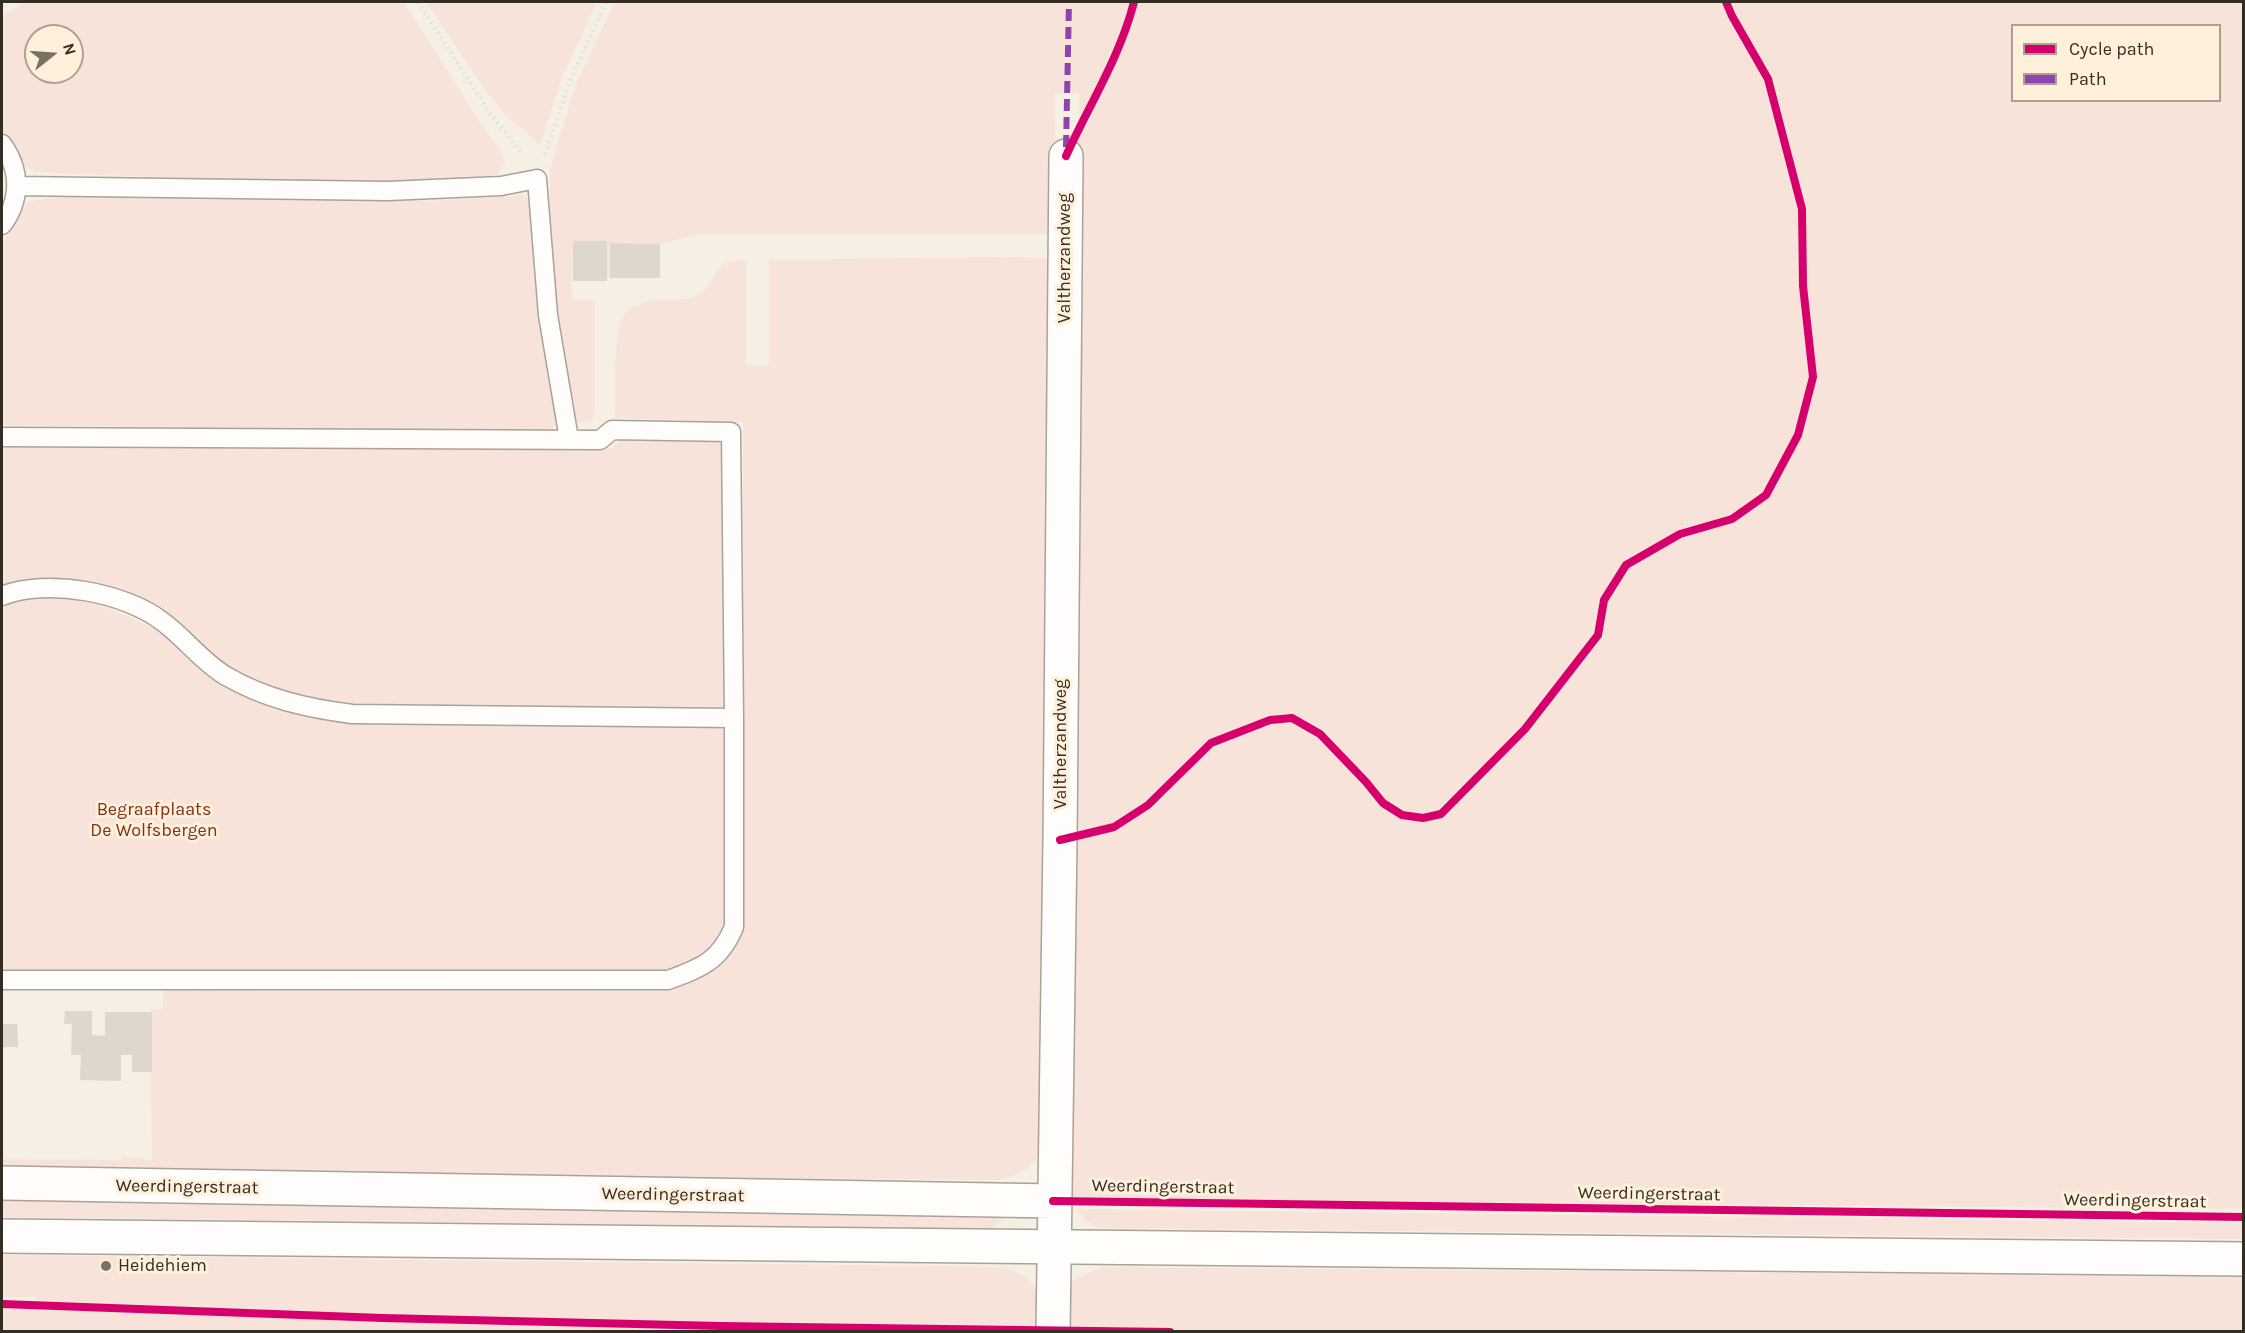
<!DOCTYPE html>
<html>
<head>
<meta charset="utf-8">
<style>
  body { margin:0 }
  #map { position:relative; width:2245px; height:1333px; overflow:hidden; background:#f6efe3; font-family:Karla,sans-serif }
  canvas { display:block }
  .frame { position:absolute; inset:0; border:3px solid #332d23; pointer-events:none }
  .legend { position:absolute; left:2011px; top:24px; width:210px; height:78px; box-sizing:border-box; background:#fef0db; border:2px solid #ada291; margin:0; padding:8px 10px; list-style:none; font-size:18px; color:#332d23 }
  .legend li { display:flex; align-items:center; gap:12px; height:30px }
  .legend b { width:30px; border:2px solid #ada291 }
  .north { position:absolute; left:24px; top:24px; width:60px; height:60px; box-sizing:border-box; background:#fef0db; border:2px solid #ada291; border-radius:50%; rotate:73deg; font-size:16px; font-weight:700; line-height:24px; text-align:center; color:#332d23 }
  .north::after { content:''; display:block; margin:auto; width:21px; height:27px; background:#777166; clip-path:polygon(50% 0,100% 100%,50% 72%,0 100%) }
</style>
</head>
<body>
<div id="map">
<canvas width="2245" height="1333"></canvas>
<div class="frame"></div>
<ul class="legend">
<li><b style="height:8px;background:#d6006c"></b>Cycle path</li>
<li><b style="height:8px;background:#8e44ad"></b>Path</li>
</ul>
<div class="north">N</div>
</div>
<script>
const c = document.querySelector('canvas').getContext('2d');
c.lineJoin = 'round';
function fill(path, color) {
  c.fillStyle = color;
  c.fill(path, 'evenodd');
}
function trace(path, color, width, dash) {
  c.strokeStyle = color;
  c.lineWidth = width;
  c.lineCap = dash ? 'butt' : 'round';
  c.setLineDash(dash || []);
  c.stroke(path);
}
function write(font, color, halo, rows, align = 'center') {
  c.font = font + ' Karla,sans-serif';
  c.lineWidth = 6;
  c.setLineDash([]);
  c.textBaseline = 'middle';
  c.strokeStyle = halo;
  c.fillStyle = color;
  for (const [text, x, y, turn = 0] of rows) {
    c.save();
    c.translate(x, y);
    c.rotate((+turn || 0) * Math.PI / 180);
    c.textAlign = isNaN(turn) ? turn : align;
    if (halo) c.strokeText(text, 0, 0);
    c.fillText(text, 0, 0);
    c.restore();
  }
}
fill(new Path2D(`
  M25 2H404L479 121 502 153 505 162 498 173C450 187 375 183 324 182 228 180 132 176 36 172L23 164 13 144 2 131V16ZM36 36H72V72H36Z
  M426 2H597L562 77 540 145 503 112 484 89Z
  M615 2H2243V1209L1070 1199 1073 509 1078 142 1093 114 1094 92 1079 117V93H1055L1054 234H697L660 244 611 243 610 278 607 277V241H573L571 300 595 301V413L592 420 578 423 573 415 560 352 550 244V169L576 84ZM2012 26H2220V100H2012Z
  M77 193 431 201 522 195 531 200 541 317 558 423 552 429 543 432 4 425 2 423V243L27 202Z
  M1007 257 1050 258 1040 1152C1030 1169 1017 1176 998 1180L354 1175 2 1167V1159L121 1160 122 1156 152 1160 151 1009H163L164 990 655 991C687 987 727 971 739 937 744 926 743 912 744 900L743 422 615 418C616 396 612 322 628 310 632 307 643 303 649 301 665 296 681 304 698 295 721 282 707 260 746 260V365H769V260Z
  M623 438H721L726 444V707L724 709 353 706 318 703 265 688 227 666 167 617 75 581 29 579 2 588V445L9 441 612 448Z
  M43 596C88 599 129 612 167 638 194 656 215 682 244 696 275 712 308 716 342 720L727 724V921C716 951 695 960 667 971L2 972V607Z
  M2 1199 1009 1213 1001 1222 988 1229 2 1217Z
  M1077 1209 2243 1223 2244 1239 1099 1228 1085 1221Z
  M2 1255 1004 1267 1028 1278 1039 1296 1101 1267 2243 1277 2244 1331 2 1332V1307L36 1309 37 1297H2Z`), '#f7e3da');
fill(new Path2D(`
  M573 241H607V281H573Z
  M610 243 660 244V278H610Z
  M65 1011H92V1035L105 1036V1012H152V1072H132V1055H121V1081L80 1080 81 1055H71L72 1024H64Z
  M2 1024H17L18 1047H2Z`), '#ded7ce');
const service = new Path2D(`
  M2 144C21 170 21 200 2 225
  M17 186 388 191 501 186 537 179 548 315 569 439
  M2 437 600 440 612 430 731 432 734 718
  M2 596C46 578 125 592 163 622 185 638 202 662 226 676 266 699 306 708 352 714L734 718V927C720 961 701 968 668 980H2`);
const minor = new Path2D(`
  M2 1183 1053 1201
  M1053 1332 1060 840 1066 156`);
const secondary = new Path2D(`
  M2 1236 2244 1259`);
trace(service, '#a8a298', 21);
trace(minor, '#a8a298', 36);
trace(secondary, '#a8a298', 36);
trace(new Path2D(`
  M418 2 492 116 521 152
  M2 5 7 2
  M545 154 569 83 606 2`), '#e1deda', 4, [1.5, 4.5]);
trace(service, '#fefdfb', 18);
trace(minor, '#fefdfb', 33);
trace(secondary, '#fefdfb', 33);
trace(new Path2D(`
  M1066 147 1069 2`), '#8e44ad', 6, [12, 6]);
trace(new Path2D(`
  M1066 156C1089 105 1120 57 1134 2
  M1060 840 1114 827 1148 805 1211 743 1270 720 1292 718 1320 734 1366 782 1383 803 1402 815 1423 818 1441 814 1525 729 1598 635 1604 600 1626 565 1680 534 1732 519 1766 495 1798 435 1813 377 1803 286 1802 209 1768 79 1732 16 1726 2
  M1053 1201 2244 1217
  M2 1304 383 1318 720 1326 1170 1332`), '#d6006c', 8);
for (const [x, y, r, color] of [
  [106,1266,6,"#777166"]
]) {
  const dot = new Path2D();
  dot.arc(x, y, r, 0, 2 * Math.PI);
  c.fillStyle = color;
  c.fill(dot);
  trace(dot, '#fef0db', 2);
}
write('18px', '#332d23', '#fef0db', [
  ["Valtherzandweg",1065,258,-90],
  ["Valtherzandweg",1061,744,-90],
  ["Weerdingerstraat",187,1187,1],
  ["Weerdingerstraat",1163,1187,1],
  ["Weerdingerstraat",1649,1194,1],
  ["Weerdingerstraat",673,1195,1],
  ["Weerdingerstraat",2135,1201,1]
]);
write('18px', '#833015', '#fef0db', [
  ["Begraafplaats",154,810],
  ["De Wolfsbergen",154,831]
]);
write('18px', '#332d23', '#fef0db', [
  ["Heidehiem",118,1266]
], 'left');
</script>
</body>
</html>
